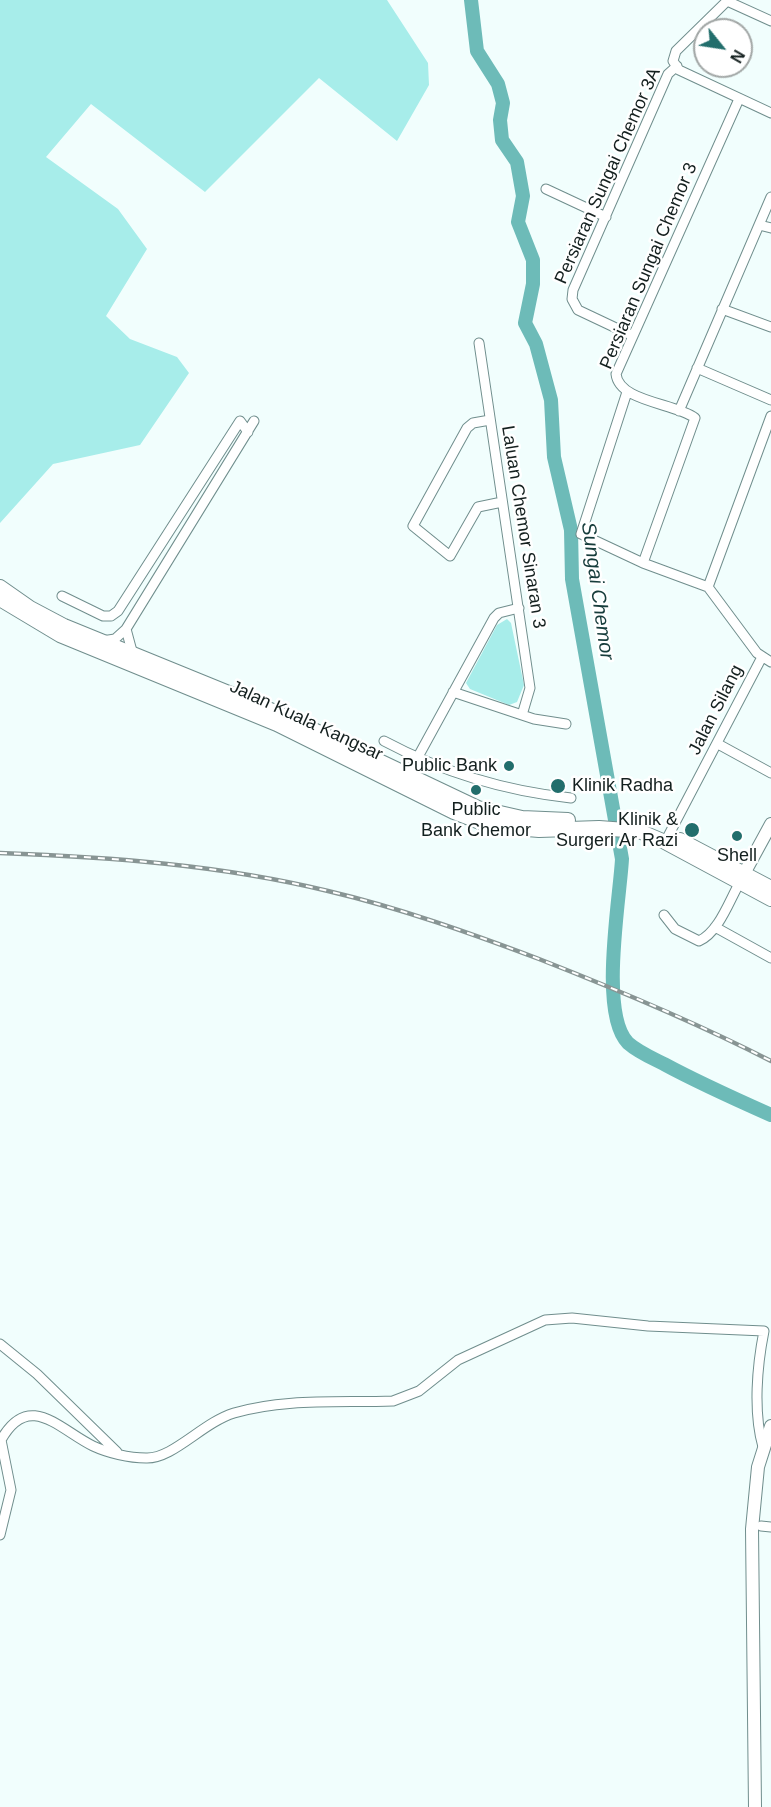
<!DOCTYPE html>
<html>
<head>
<meta charset="utf-8">
<style>
  body { margin:0 }
  #map { position:relative; width:771px; height:1807px; overflow:hidden; background:#f1fefd; font-family:Arial,sans-serif }
  canvas { display:block }
  .north { position:absolute; left:693px; top:18px; width:60px; height:60px; box-sizing:border-box; background:#fff; border:2px solid #a1a6a5; border-radius:50%; rotate:120deg; font-size:16px; font-weight:700; line-height:24px; text-align:center; color:#14201f }
  .north::after { content:''; display:block; margin:auto; width:21px; height:27px; background:#226e6c; clip-path:polygon(50% 0,100% 100%,50% 72%,0 100%) }
</style>
</head>
<body>
<div id="map">
<canvas width="771" height="1807"></canvas>
<div class="north">N</div>
</div>
<script>
const c = document.querySelector('canvas').getContext('2d');
c.lineJoin = 'round';
function fill(path, color) {
  c.fillStyle = color;
  c.fill(path, 'evenodd');
}
function trace(path, color, width, dash) {
  c.strokeStyle = color;
  c.lineWidth = width;
  c.lineCap = dash ? 'butt' : 'round';
  c.setLineDash(dash || []);
  c.stroke(path);
}
function write(font, color, halo, rows, align = 'center') {
  c.font = font + ' Arial,sans-serif';
  c.lineWidth = 5;
  c.setLineDash([]);
  c.textBaseline = 'middle';
  c.strokeStyle = halo;
  c.fillStyle = color;
  for (const [text, x, y, turn = 0] of rows) {
    c.save();
    c.translate(x, y);
    c.rotate((+turn || 0) * Math.PI / 180);
    c.textAlign = isNaN(turn) ? turn : align;
    if (halo) c.strokeText(text, 0, 0);
    c.fillText(text, 0, 0);
    c.restore();
  }
}
fill(new Path2D(`
  M0 0H387L428 63 429 85 397 141 319 78 205 192 91 104 46 157 118 209 147 249 106 316 130 339 177 357 189 373 140 445 53 464 0 523Z
  M507 619 511 623 524 685 517 702 509 705 470 689 466 683 497 625Z`), '#a7edea');
trace(new Path2D(`
  M471 0 477 51 498 84 503 103 500 120 502 140 517 162 523 196 518 222 533 260V284L525 323 536 344 551 400 554 457 571 530 572 579 622 859C620 898 599 1014 628 1043 638 1052 652 1058 664 1064 699 1083 735 1099 771 1115`), '#6dbbb8', 14);
const minor = new Path2D(`
  M771 21 727 1 676 51 673 61 679 70 771 113
  M546 189 606 217
  M759 225 771 228
  M722 309 771 327
  M633 336 578 310 572 299 573 290 668 74 677 66
  M479 343 530 688 522 715
  M697 368 771 400
  M627 392 581 534 643 563 708 587 757 653 771 662
  M679 411 771 197
  M490 420 473 423 467 428 413 526 450 556 478 507 502 502
  M643 563 695 418C675 403 619 402 616 374L739 99
  M708 587 771 416
  M62 596 103 616H111L118 611 240 421 248 432
  M126 629 133 655
  M102 641 115 639 126 629 254 421
  M453 692 534 719 566 724
  M384 741C442 772 506 791 571 798
  M718 744 771 773
  M408 775 494 618 499 613 519 608
  M665 842 762 657
  M664 915 675 929 699 941C719 932 729 901 740 882
  M715 927 771 958
  M0 1344 37 1374 117 1452
  M761 1526 771 1527
  M0 1535 11 1490 1 1440C29 1390 60 1430 93 1446 108 1453 129 1458 146 1458 173 1459 202 1423 234 1413 285 1398 340 1403 393 1401L419 1391 458 1360 545 1320 572 1318 648 1326 764 1331C757 1366 753 1412 763 1447`);
const major = new Path2D(`
  M740 881 771 824
  M755 1807 752 1529 758 1467 771 1426`);
const highway = new Path2D(`
  M0 587 30 608 64 626 280 714 478 808 522 818 568 820
  M0 599 60 635 277 724 454 812 485 824 504 827 539 830 599 828 639 831 665 842 771 899
  M680 840 771 888`);
trace(minor, '#708e8d', 11);
trace(major, '#708e8d', 14);
trace(highway, '#708e8d', 16);
trace(minor, '#fff', 9);
trace(major, '#fff', 12);
trace(highway, '#fff', 14);
const rail = new Path2D(`
  M0 853C110 857 221 865 328 891 400 908 470 933 539 959 618 990 695 1022 771 1061`);
trace(rail, '#889594', 4.5);
trace(rail, '#fff', 2, [7]);
for (const [x, y, r, color] of [
  [509,766,6,"#226e6c"],
  [558,786,8,"#226e6c"],
  [476,790,6,"#226e6c"],
  [692,830,8,"#226e6c"],
  [737,836,6,"#226e6c"]
]) {
  const dot = new Path2D();
  dot.arc(x, y, r, 0, 2 * Math.PI);
  c.fillStyle = color;
  c.fill(dot);
  trace(dot, '#fff', 2);
}
write('18px', '#14201f', '#fff', [
  ["Persiaran Sungai Chemor 3A",608,176,-66],
  ["Persiaran Sungai Chemor 3",649,266,-67],
  ["Laluan Chemor Sinaran 3",523,527,81],
  ["Jalan Silang",716,710,-63],
  ["Jalan Kuala Kangsar",306,721,25]
]);
write('18px', '#14201f', '#fff', [
  ["Public Bank",497,766],
  ["Klinik Radha",572,786,"left"],
  ["Public",476,810,"center"],
  ["Bank Chemor",476,831,"center"],
  ["Klinik &",678,820],
  ["Surgeri Ar Razi",678,841],
  ["Shell",737,856,"center"]
], 'right');
write('italic 20px', '#163c3b', '#fff', [
  ["Sungai Chemor",597,591,82]
]);
</script>
</body>
</html>
